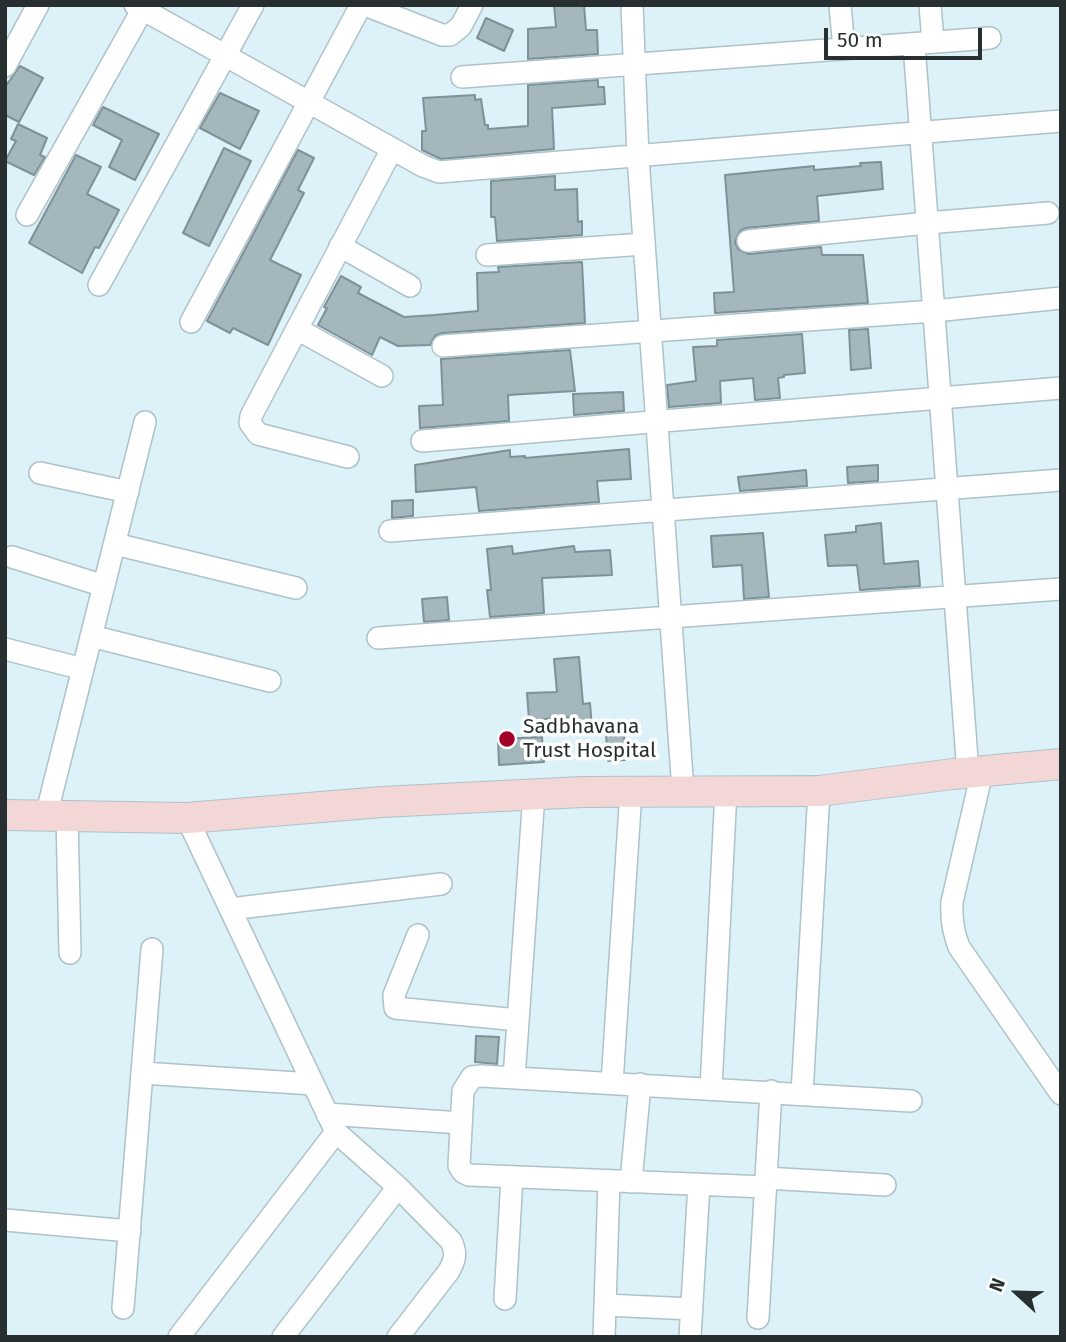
<!DOCTYPE html>
<html>
<head>
<meta charset="utf-8">
<style>
  body { margin:0 }
  #map { position:relative; width:1066px; height:1342px; overflow:hidden; background:#dcf1f8; font-family:"Fira Sans",sans-serif }
  canvas { display:block }
  .frame { position:absolute; inset:0; border:7px solid #272f31; pointer-events:none }
  .north { position:absolute; left:982px; top:1258px; width:70px; height:70px; -webkit-text-stroke:5px #fff; paint-order:stroke; rotate:292deg; font-size:19px; font-weight:700; line-height:28px; text-align:center; color:#272f31 }
  .north::after { content:''; display:block; margin:auto; width:24px; height:32px; background:#272f31; clip-path:polygon(50% 0,100% 100%,50% 72%,0 100%) }
  .scale { position:absolute; left:824px; top:28px; width:158px; height:32px; box-sizing:border-box; border:4px solid #272f31; border-top:0; padding-left:9px; font-size:21px; line-height:24px; white-space:nowrap; color:#272f31; -webkit-text-stroke:5px #fff; paint-order:stroke }
</style>
</head>
<body>
<div id="map">
<canvas width="1066" height="1342"></canvas>
<div class="frame"></div>
<div class="north">N</div>
<div class="scale">50 m</div>
</div>
<script>
const c = document.querySelector('canvas').getContext('2d');
c.lineJoin = 'round';
function fill(path, color) {
  c.fillStyle = color;
  c.fill(path, 'evenodd');
}
function trace(path, color, width, dash) {
  c.strokeStyle = color;
  c.lineWidth = width;
  c.lineCap = dash ? 'butt' : 'round';
  c.setLineDash(dash || []);
  c.stroke(path);
}
function write(font, color, halo, rows, align = 'center') {
  c.font = font + ' "Fira Sans",sans-serif';
  c.lineWidth = 7;
  c.setLineDash([]);
  c.textBaseline = 'middle';
  c.strokeStyle = halo;
  c.fillStyle = color;
  for (const [text, x, y, turn = 0] of rows) {
    c.save();
    c.translate(x, y);
    c.rotate((+turn || 0) * Math.PI / 180);
    c.textAlign = isNaN(turn) ? turn : align;
    if (halo) c.strokeText(text, 0, 0);
    c.fillText(text, 0, 0);
    c.restore();
  }
}
const building = new Path2D(`
  M554 5H584L586 30H597L598 54 528 59V29L556 27Z
  M486 18 513 30 504 51 477 38Z
  M20 66 43 78 19 122 5 115V87Z
  M598 80V87H604L605 104 552 108 554 149 441 159 422 150V131H426L423 98 475 95V100L481 99 485 125H488V129L528 126V85Z
  M220 93 259 111 240 149 200 128Z
  M103 107 159 134 135 180 109 167 122 140 93 125Z
  M18 124 47 138 40 155 45 157 34 175 5 161 16 141 11 139Z
  M224 148 251 161 209 246 183 233Z
  M298 150 314 158 298 190 304 193 270 260 301 275 268 345 233 328 230 333 207 321Z
  M76 155 101 167 87 194 119 210 99 248 95 247 82 273 29 243Z
  M881 162 883 189 817 196 819 221 746 228 740 231 735 242 738 249 749 254 821 247 822 255H863L868 303 715 313 714 293 734 292 725 175 814 166V170L861 166 860 163Z
  M555 176V190L577 189 578 222 582 221V235L497 241 495 217H491V181Z
  M582 262 585 323 442 333 435 336 430 345 398 346 380 337 372 355 318 325 327 308 324 307 341 276 361 287 358 293 404 317 435 315 478 311 477 273 499 272 498 267Z
  M868 329 871 368 851 370 849 330Z
  M802 334 805 373 784 375V377L778 378 780 398 755 400 753 378 720 381 721 403 669 407 667 385 696 381 693 347 717 346V340Z
  M570 350 575 391 508 395 509 421 420 428 419 406 443 405 441 359Z
  M623 392 624 411 574 415 573 394Z
  M629 449 631 479 597 481 599 502 479 511 476 487 416 492 415 465 510 450V457L525 456V458Z
  M878 465V481L848 483 847 467Z
  M806 470 807 486 740 491 738 477Z
  M413 500V516L392 518V501Z
  M881 523 884 564 918 561 920 586 860 590 857 565 828 566 825 535 856 532V526Z
  M763 533 769 597 744 599 742 565 713 567 711 536Z
  M512 546 513 554 574 546 575 552 610 550 612 575 542 578 544 613 490 617 487 590H491L487 549Z
  M447 597 449 620 424 622 422 599Z
  M579 657 583 704 590 703 592 729 575 731 574 717 529 720 527 693 557 692 554 659Z
  M624 733 625 760 608 761 606 734Z
  M542 737 544 762 499 765 498 739Z
  M476 1036 499 1037 497 1064 475 1062Z`);
fill(building, '#a3b7bd');
trace(building, '#7e9197', 2);
const street = new Path2D(`
  M135 5 423 166 439 172 1061 121
  M365 5 442 35H450L461 26 472 5
  M632 5 638 157 683 791
  M840 5 844 49
  M930 5 933 42
  M914 44 968 773
  M5 66 38 5
  M462 77 990 38
  M27 215 145 5
  M748 241 927 223 1048 213
  M340 246 410 286
  M487 255 644 244
  M99 285 253 5
  M191 322 361 5
  M297 329 382 376
  M443 346 934 311 1061 298
  M422 441 1061 388
  M348 457 258 434 250 423 251 416 392 149
  M40 473 128 492
  M390 531 1061 480
  M115 544 296 588
  M12 557 104 586
  M91 636 270 681
  M378 638 1061 589
  M5 649 83 669
  M982 772 952 902C951 919 953 932 959 947L1061 1094
  M46 816 145 422
  M67 816 70 953
  M230 909 441 884
  M418 935 394 995 395 1008 518 1020
  M142 1073 313 1084
  M514 1078 534 794
  M612 1083 631 791
  M711 1088 726 791
  M802 1094 819 791
  M327 1114 461 1123
  M336 1132 398 1187 451 1241C457 1253 455 1260 449 1271L398 1337
  M766 1178 885 1185
  M631 1182 640 1084
  M766 1187 469 1175 463 1172 459 1166 463 1091 472 1077 481 1076 911 1101
  M5 1220 130 1231
  M505 1299 512 1177
  M605 1305 692 1309
  M123 1308 152 949
  M758 1318 771 1091
  M179 1337 336 1132 187 818
  M283 1337 398 1187
  M604 1337 609 1181
  M690 1337 699 1184`);
const secondary = new Path2D(`
  M5 815 187 818 382 802 582 792 819 791 953 774 1061 764`);
trace(street, '#aec2c9', 24);
trace(secondary, '#aec2c9', 32);
trace(street, '#fff', 21);
trace(secondary, '#f3d6d6', 30);
for (const [x, y, r, color] of [
  [507,739,9,"#a20227"]
]) {
  const dot = new Path2D();
  dot.arc(x, y, r, 0, 2 * Math.PI);
  c.fillStyle = color;
  c.fill(dot);
  trace(dot, '#fff', 2.5);
}
write('21px', '#272f31', '#fff', [
  ["Sadbhavana",523,727],
  ["Trust Hospital",523,751]
], 'left');
</script>
</body>
</html>
